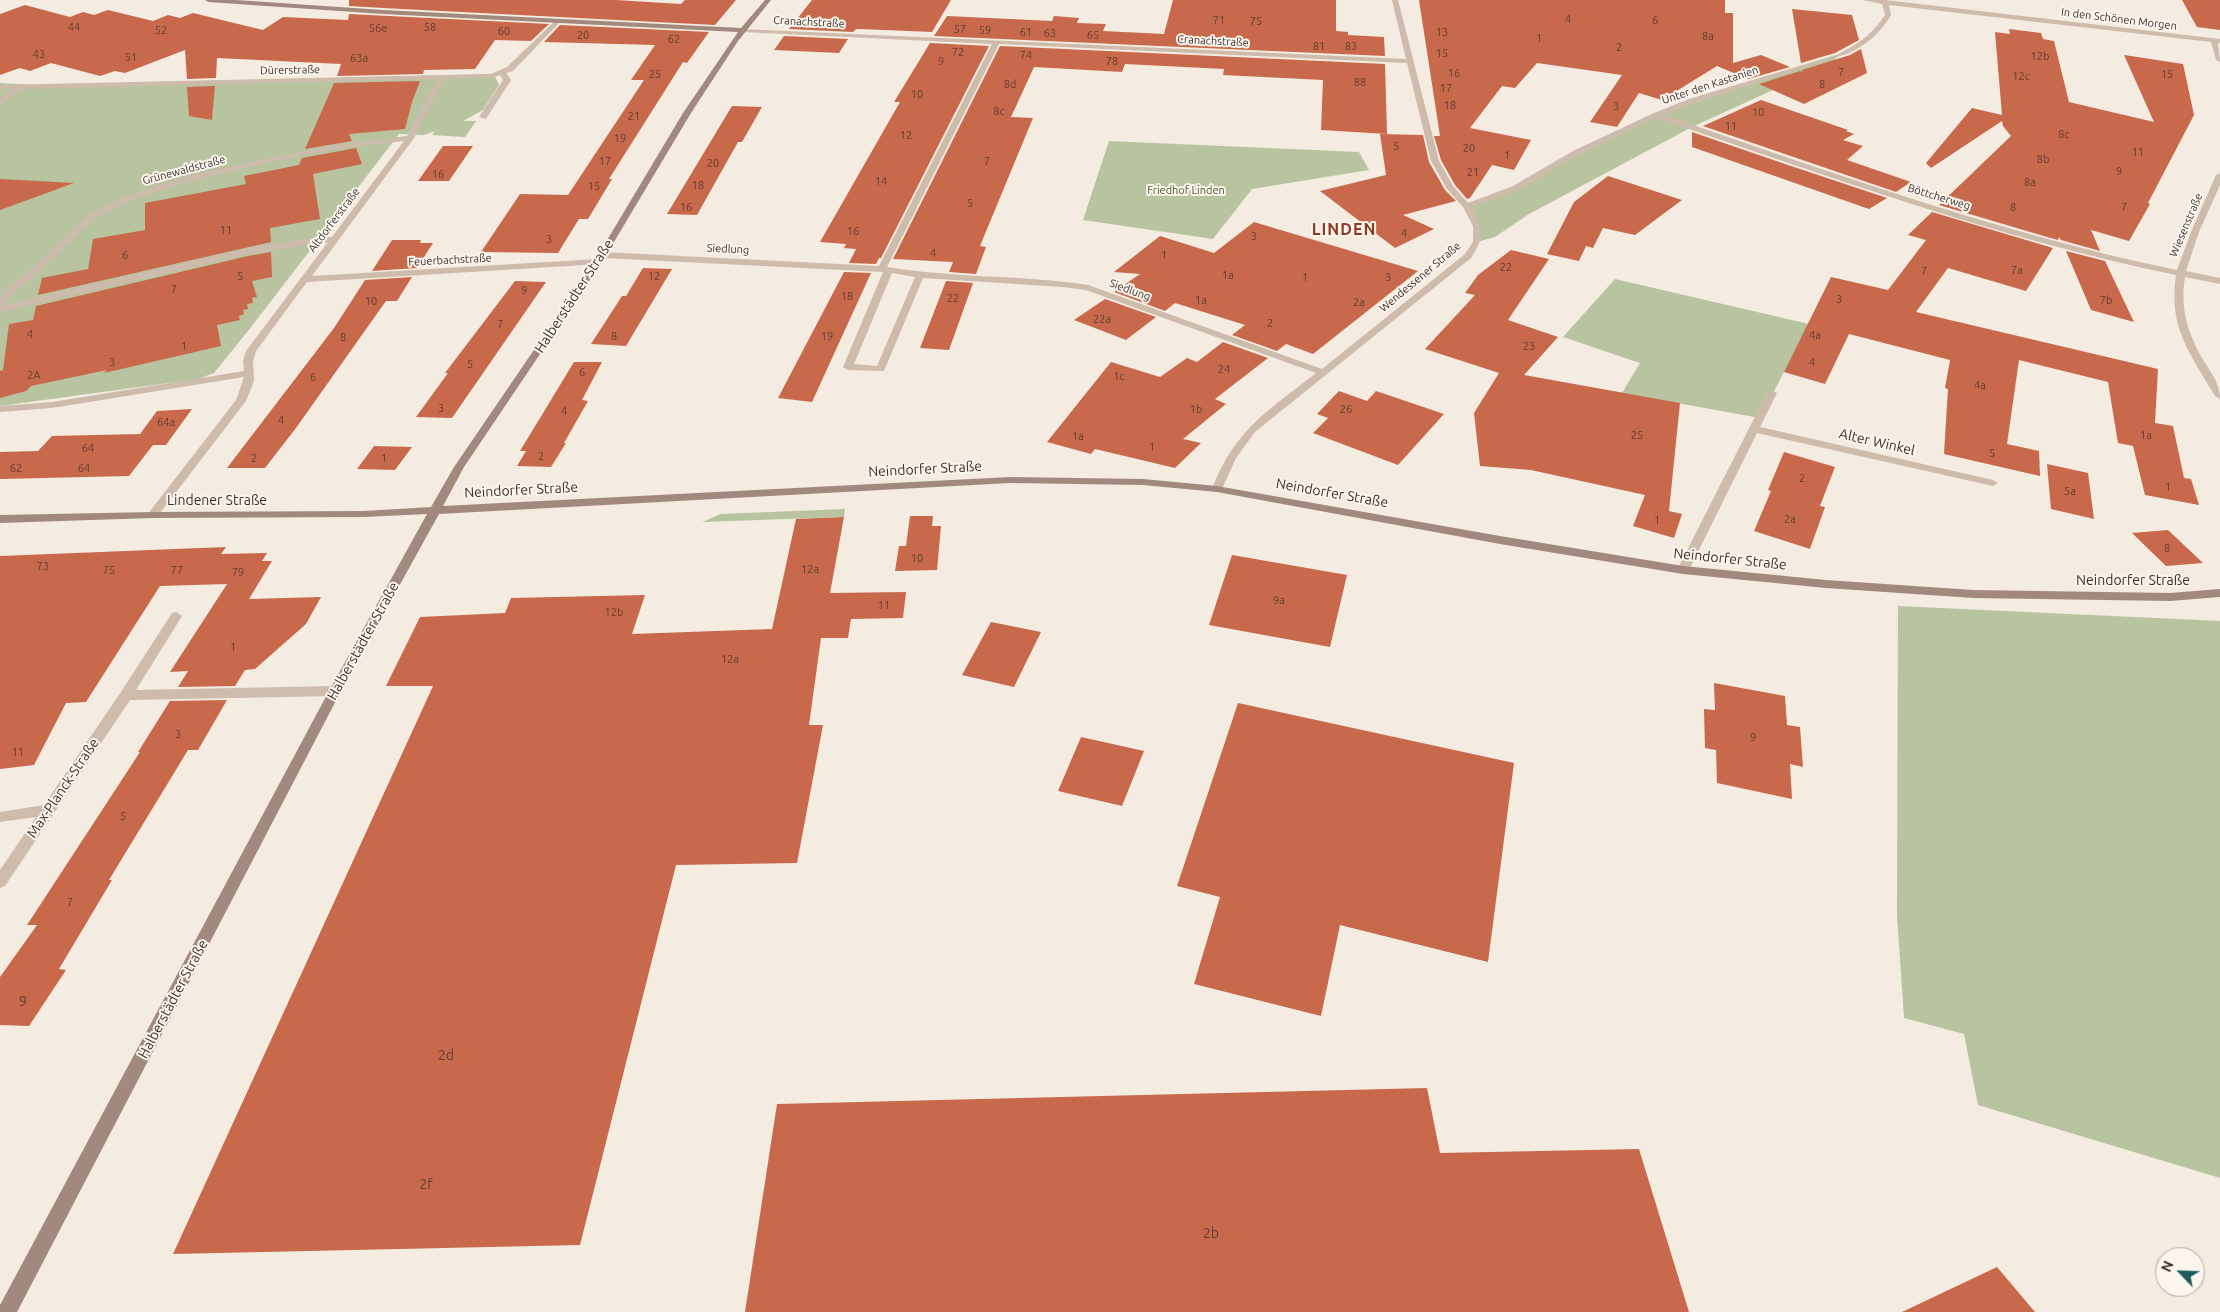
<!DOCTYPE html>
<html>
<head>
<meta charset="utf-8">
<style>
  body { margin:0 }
  #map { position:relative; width:2220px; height:1312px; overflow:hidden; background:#f4ebe1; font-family:Ubuntu,sans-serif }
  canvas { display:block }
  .north { position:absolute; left:2155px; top:1247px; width:50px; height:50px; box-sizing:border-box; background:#fbf5ee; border:1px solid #aea6a0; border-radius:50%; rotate:294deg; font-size:14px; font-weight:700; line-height:20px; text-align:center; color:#3b302b }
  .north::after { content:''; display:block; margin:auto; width:18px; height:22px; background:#1f5a5e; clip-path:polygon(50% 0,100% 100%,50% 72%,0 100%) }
</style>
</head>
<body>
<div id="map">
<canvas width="2220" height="1312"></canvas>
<div class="north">N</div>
</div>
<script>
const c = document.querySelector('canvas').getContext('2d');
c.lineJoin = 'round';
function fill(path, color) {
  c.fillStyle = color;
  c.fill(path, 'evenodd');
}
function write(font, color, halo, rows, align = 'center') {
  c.font = font + ' Ubuntu,sans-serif';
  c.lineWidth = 4;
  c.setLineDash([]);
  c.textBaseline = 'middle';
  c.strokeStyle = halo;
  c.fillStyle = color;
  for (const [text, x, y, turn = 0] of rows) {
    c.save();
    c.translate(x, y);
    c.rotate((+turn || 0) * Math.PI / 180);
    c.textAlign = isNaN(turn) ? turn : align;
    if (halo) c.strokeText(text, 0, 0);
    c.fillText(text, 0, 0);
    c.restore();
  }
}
fill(new Path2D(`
  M1838 56 1830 64 1692 127 1529 214 1495 237 1477 242V226L1467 206 1516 188 1576 153 1657 115Z
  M494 74 499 85 483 110 463 121H476L465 137 432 135 435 131 424 135 399 134 252 326 214 373 198 379 0 406V83L35 85Z
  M1109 141 1359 152 1369 170 1252 189 1213 239 1083 220Z
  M1615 279 1809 324 1760 418 1622 393 1640 363 1563 337Z
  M845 509 844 517 702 522 721 514Z
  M1898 606 2220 621V1178L1978 1105 1964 1034 1904 1018 1897 915Z`), '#b8c4a0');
fill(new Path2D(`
  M349 0H616L681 4 685 0H736L715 25 383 8 349 6Z
  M812 0H951L932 32 860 29H856L853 32 789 29Z
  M1173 0H1336V31L1348 32V35L1384 37 1385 56 934 36 947 16 1052 21 1054 16 1079 18 1077 23 1106 24 1103 31 1164 34Z
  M1419 0H1725V13H1733V63L1761 55 1790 67 1748 79 1717 66 1662 100 1639 93 1617 127 1590 122 1622 75 1537 63 1515 88 1502 86 1470 128 1531 140 1514 170 1492 165 1470 198 1467 199 1455 185 1441 160 1434 136H1440Z
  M2182 0H2220V30L2197 27Z
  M25 5 70 17 83 12 94 15 108 10 153 21 168 15 180 18 193 13 263 30 283 17 348 20 349 14 549 24 531 41 495 40 475 69 424 70 423 74 337 76 341 64 217 58 216 78 187 79 185 50 125 73 115 71 100 76 51 63 30 71 20 68 0 75V14Z
  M1792 9 1852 15 1859 40 1835 53 1801 63Z
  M560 25 709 32 687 63 683 62 609 179H612L588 219H579L558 253 481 252 520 194 568 195 644 80H631L655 45 544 42Z
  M2009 29 2041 33 2043 39 2054 41 2069 102 2154 122 2124 55 2183 64 2194 115 2148 203 2150 204 2129 241 2091 230 2100 251 2061 240 2059 237 2058 240 2047 237 1939 205 2011 136 2003 126 2002 121 1931 168 1926 163 1972 108 2002 115 1995 32 2010 34Z
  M784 36 848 39 839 53 774 50Z
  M930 43 989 46 881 258H879L876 264 849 263 856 249 844 248 846 244 820 242 900 102H894Z
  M1000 46 1385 64 1387 134 1321 130 1323 80 1223 75 1224 69 1125 64 1122 72 1034 67 1011 117 1033 118 980 246 986 247 976 274 949 272 953 262 893 259Z
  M1861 49 1867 73 1804 104 1759 84 1800 71 1803 72 1802 70 1850 55Z
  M420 81 412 102 405 129 349 134 352 141 305 149 334 83Z
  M215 86 212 120 189 116 187 87Z
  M1761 100 1848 130 1846 131 1854 134 1843 140 1863 146 1847 160 1911 182 1896 192 1703 126Z
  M732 106 762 107 742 142H738L697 215 667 214Z
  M1692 132 1785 164 1887 198 1869 209 1692 147Z
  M1380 134 1423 135 1429 162 1445 190 1456 201 1403 215 1434 229 1395 248 1320 191 1386 175Z
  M443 146H473L449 181H418Z
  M356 148 362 164 313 174 320 219 270 228 271 242 38 295 42 278 88 269 93 239 145 230V203L246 184 244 176 299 165 302 158Z
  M1608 176 1682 200 1635 235 1603 228 1593 248 1586 246 1579 261 1547 254 1574 202Z
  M0 179 74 183 0 210Z
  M1932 212 2053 248 2026 291 1948 268 1916 312 2158 369 2155 423 2173 426 2184 478 2191 479 2199 505 2145 495 2133 446 2118 443 2108 382 2019 360 2007 444 2039 451 2040 476 1944 454 1948 389 1945 388 1950 360 1849 334 1825 384 1784 372 1831 277 1888 290 1926 240 1908 235Z
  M1254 222 1294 234 1418 271 1313 354 1286 344 1277 351 1232 335 1245 325 1175 303 1165 311 1114 292 1140 274 1114 272 1160 236 1214 253Z
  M392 240H421L420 243H433L417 268 372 271Z
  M1511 250 1549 259 1508 320 1558 337 1524 375 1680 403 1669 511 1682 514 1674 538 1633 526 1645 495 1531 470 1480 466 1474 413 1499 373 1425 349 1475 295 1465 293 1478 275Z
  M2066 251 2105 261 2134 322 2091 310Z
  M271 252 272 277 252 281 257 297 252 298 253 303 247 304 248 309 243 310 244 314 239 316 240 320 217 325 221 346 104 373 107 370 31 386 26 391 0 398V371L3 370 9 324 33 320 36 306 248 256Z
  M643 268 672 269 626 346 591 344 622 296H626Z
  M844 272 871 273 812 402 778 398Z
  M412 277 397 301H386L296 428 265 468H227L334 328 365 280Z
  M515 281 546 282 452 418 416 417 448 373H445Z
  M946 281 973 283 949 350 920 348Z
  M1105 299 1156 317 1126 340 1074 320Z
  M1223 342 1268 358 1215 399 1226 404 1183 439 1201 443 1175 468 1095 449 1091 454 1047 442 1111 362 1160 377 1187 358 1197 362Z
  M574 362H602L582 400 588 401 564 443H566L551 467 517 466 526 451H520Z
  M1339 391 1367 401 1376 391 1444 414 1398 465 1313 433 1328 418 1317 414Z
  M192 409 166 445H153L129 476 0 479V452L38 451 52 436 140 434 157 411Z
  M374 446 412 447 395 470 357 469Z
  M1784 452 1835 467 1820 506 1825 507 1810 549 1754 531 1771 491 1768 490Z
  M2047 464 2088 473 2094 519 2051 509Z
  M910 516H933L932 526H941L937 570 895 571 899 546H906Z
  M844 517 830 593 906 592 903 618 851 619 848 638H821L809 725H823L797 863 676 865 580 1245 173 1254 433 686H386L420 617 505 613 511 598 645 595 632 634 772 629 796 519Z
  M2168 530 2203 563 2166 566 2132 533Z
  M226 547 221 554 267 553 262 561H272L249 599 321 597 306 624 255 669 245 670 235 686 178 687 188 671 170 672 227 584 160 586 86 702 66 703 34 765 0 769V556Z
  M1232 555 1347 575 1330 647 1209 625Z
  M991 622 1041 632 1014 687 962 675Z
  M1714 683 1785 696 1787 725 1800 727 1803 767 1790 764 1792 799 1717 783 1716 750 1705 748 1704 709 1715 710Z
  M227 700 198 750H188L109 880H112L59 969 66 970 29 1026 0 1025V977L37 925H27L140 752H138L170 701Z
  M1238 703 1514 763 1488 962 1340 925 1321 1016 1194 984 1220 897 1177 886Z
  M1081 737 1144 751 1122 806 1058 791Z
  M1427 1088 1440 1153 1639 1149 1689 1312H745L777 1104Z
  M1997 1267 2035 1312H1902Z`), '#c8694b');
fill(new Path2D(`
  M1392 0H1398L1439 161 1453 186 1468 203 1513 186 1573 151 1654 113 1689 99 1836 55C1857 45 1872 35 1885 15L1882 4 1863 0H1885L2220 39V43H2218L2220 62 2216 60 2211 42 1889 5 1891 15C1880 33 1868 44 1849 53L1695 103 1664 115C1833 173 2002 234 2177 270L2191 232 2216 175 2220 173V185L2199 232 2186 271 2220 278V284L2185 277C2180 307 2187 331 2202 358 2210 372 2220 382 2220 399L2215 396C2190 353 2168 328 2176 275 1999 239 1828 176 1657 118L1579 155 1519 190 1472 207C1483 230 1485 236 1471 258L1255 432 1236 458 1222 489 1217 492 1212 489C1234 430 1269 410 1316 373L1086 290 1063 287 923 278 884 371 848 370 843 367 883 272 602 258 598 255 602 252 879 266 992 44 743 32 741 31V29L1406 59ZM999 44 1407 63 1431 161 1447 189 1463 207 1473 226V242L1465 254 1322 369 1088 285C1022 275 954 278 887 267ZM892 273 915 277 877 366 854 364Z
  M557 19 562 20 513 71 506 73 511 80 486 119 479 117 503 80 500 75 492 78 444 79 414 138 312 276 598 259 601 260V264L307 282 256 351 253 361 254 381 246 401 157 517 153 518 147 515 236 400 244 377 52 408 0 412V406L52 402 244 371 243 361 246 351 328 242 248 254 0 312V306L248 248 307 238 332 237 404 141 335 149 270 162 190 181 127 202 96 218 3 304 0 305V297L90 214 121 198 185 177 270 158 335 145 407 136 437 79 23 89 0 105V99L14 89H0V85L491 74 507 67Z
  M1772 390 1777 393 1760 427 1993 480 1998 483 1993 486 1757 433 1689 570 1687 573H1679L1677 570 1767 393Z
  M176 612 182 616 136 690 335 686 341 691 335 696 130 700 5 886 0 888V870L36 817 0 822V812L44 805 121 692 172 613Z`), '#cdbbac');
fill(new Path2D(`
  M205 0H236L383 10 741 28 765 0H771L738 41 691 113 602 262 464 467 443 506 1010 477 1143 479 1217 486 1500 536 1683 566 1826 580 1973 590 2170 593 2220 589V597L2170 601 1973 598 1826 588 1683 574 1500 544 1217 492 1143 485 1010 483 439 514 341 691 17 1312H0V1305L329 691 427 514 364 517 153 518 0 523V515L153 512 364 511 431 507 454 467 594 262 683 113 738 32 383 14 208 2Z`), '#a18a7d');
write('11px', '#5e3e33', null, [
  ["4",1568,19],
  ["71",1219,20],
  ["6",1655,20],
  ["75",1256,21],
  ["44",74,27],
  ["58",430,27],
  ["56e",378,28],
  ["57",960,29],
  ["52",161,30],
  ["59",985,30],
  ["60",504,31],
  ["61",1026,32],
  ["13",1442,32],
  ["63",1050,33],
  ["20",583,35],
  ["65",1093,35],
  ["8a",1708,36],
  ["1",1539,38],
  ["62",674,39],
  ["81",1319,46],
  ["83",1351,46],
  ["2",1619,47],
  ["72",958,52],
  ["15",1442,53],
  ["43",39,54],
  ["74",1026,55],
  ["12b",2040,56],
  ["51",131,57],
  ["63a",359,58],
  ["9",941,61],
  ["78",1112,61],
  ["7",1841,72],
  ["16",1454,73],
  ["25",655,74],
  ["15",2167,74],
  ["12c",2021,76],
  ["88",1360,82],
  ["8d",1010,84],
  ["8",1822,84],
  ["17",1446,88],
  ["10",917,94],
  ["18",1450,105],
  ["3",1616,106],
  ["8c",999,111],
  ["10",1758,112],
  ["21",634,116],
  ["11",1731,126],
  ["8c",2064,134],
  ["12",906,135],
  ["19",620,138],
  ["5",1396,146],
  ["20",1469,148],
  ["11",2138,152],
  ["1",1507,155],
  ["8b",2043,159],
  ["17",605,161],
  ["7",987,161],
  ["20",713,163],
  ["9",2119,171],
  ["21",1473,172],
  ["16",438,174],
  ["14",881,181],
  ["8a",2030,182],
  ["18",698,185],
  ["15",594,186],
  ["5",970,203],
  ["16",686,207],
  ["8",2013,207],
  ["7",2124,207],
  ["11",226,230],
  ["16",853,231],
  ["4",1404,233],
  ["3",1254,236],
  ["3",549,239],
  ["4",933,253],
  ["6",125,255],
  ["1",1164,255],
  ["22",1506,267],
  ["7a",2017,270],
  ["7",1924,271],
  ["1a",1228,275],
  ["5",240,276],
  ["12",654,276],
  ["1",1305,277],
  ["3",1388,277],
  ["7",174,289],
  ["9",524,290],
  ["18",847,296],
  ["22",953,298],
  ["3",1839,299],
  ["1a",1201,300],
  ["7b",2106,300],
  ["10",371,301],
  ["2a",1359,302],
  ["22a",1102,319],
  ["2",1270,323],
  ["7",500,324],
  ["4",30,334],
  ["4a",1815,335],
  ["8",614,336],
  ["19",827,336],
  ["8",343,337],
  ["1",184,346],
  ["23",1529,346],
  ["3",112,362],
  ["4",1812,362],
  ["5",470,364],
  ["24",1224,369],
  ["6",582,372],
  ["2A",34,375],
  ["1c",1119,376],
  ["6",313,377],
  ["4a",1980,385],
  ["3",441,408],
  ["1b",1196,409],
  ["26",1346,409],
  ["4",564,411],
  ["4",281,420],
  ["64a",166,422],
  ["25",1637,435],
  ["1a",2146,435],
  ["1a",1078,436],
  ["1",1152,447],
  ["64",88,448],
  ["5",1992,453],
  ["2",541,456],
  ["2",254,458],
  ["1",384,458],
  ["62",16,468],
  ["64",84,468],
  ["2",1802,478],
  ["1",2168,487],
  ["5a",2070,491],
  ["2a",1790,519],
  ["1",1657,520],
  ["8",2167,548],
  ["10",917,558],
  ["73",43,566],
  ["12a",810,569],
  ["75",109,570],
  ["77",177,570],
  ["79",238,572],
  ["9a",1279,600],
  ["11",884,605],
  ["12b",614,612],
  ["1",233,647],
  ["12a",730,659],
  ["3",178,734],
  ["9",1753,737],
  ["11",18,752],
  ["5",123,816],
  ["7",70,902]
]);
write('11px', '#3b302b', '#fbf5ee', [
  ["In den Schönen Morgen",2119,19,7],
  ["Cranachstraße",809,22,3],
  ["Cranachstraße",1213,41,3],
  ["Dürerstraße",290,70,-1],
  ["Unter den Kastanien",1710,85,-18],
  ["Grünewaldstraße",184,170,-15],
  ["Böttcherweg",1939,197,17],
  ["Altdorferstraße",334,220,-53],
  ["Wiesenstraße",2186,225,-67],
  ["Siedlung",728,249,3],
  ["Feuerbachstraße",450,260,-3],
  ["Wendessener Straße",1420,277,-40],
  ["Siedlung",1130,290,20]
]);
write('11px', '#4a5a2e', '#fbf5ee', [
  ["Friedhof Linden",1186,190]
]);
write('14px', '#3b302b', '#fbf5ee', [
  ["Halberstädter Straße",574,296,-57],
  ["Alter Winkel",1877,442,13],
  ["Neindorfer Straße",925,469,-3],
  ["Neindorfer Straße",521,490,-3],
  ["Neindorfer Straße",1332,493,10],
  ["Lindener Straße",217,500],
  ["Neindorfer Straße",1730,559,6],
  ["Neindorfer Straße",2133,580],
  ["Halberstädter Straße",363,641,-61],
  ["Max-Planck-Straße",63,788,-56],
  ["Halberstädter Straße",173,999,-62]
]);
write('14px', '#5e3e33', null, [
  ["9",23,1001],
  ["2d",446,1055],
  ["2f",426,1184],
  ["2b",1211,1233]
]);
c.letterSpacing = '1px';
write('bold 16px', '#8c3b22', '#fbf5ee', [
  ["LINDEN",1344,230]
]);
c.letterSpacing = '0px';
</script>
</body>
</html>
